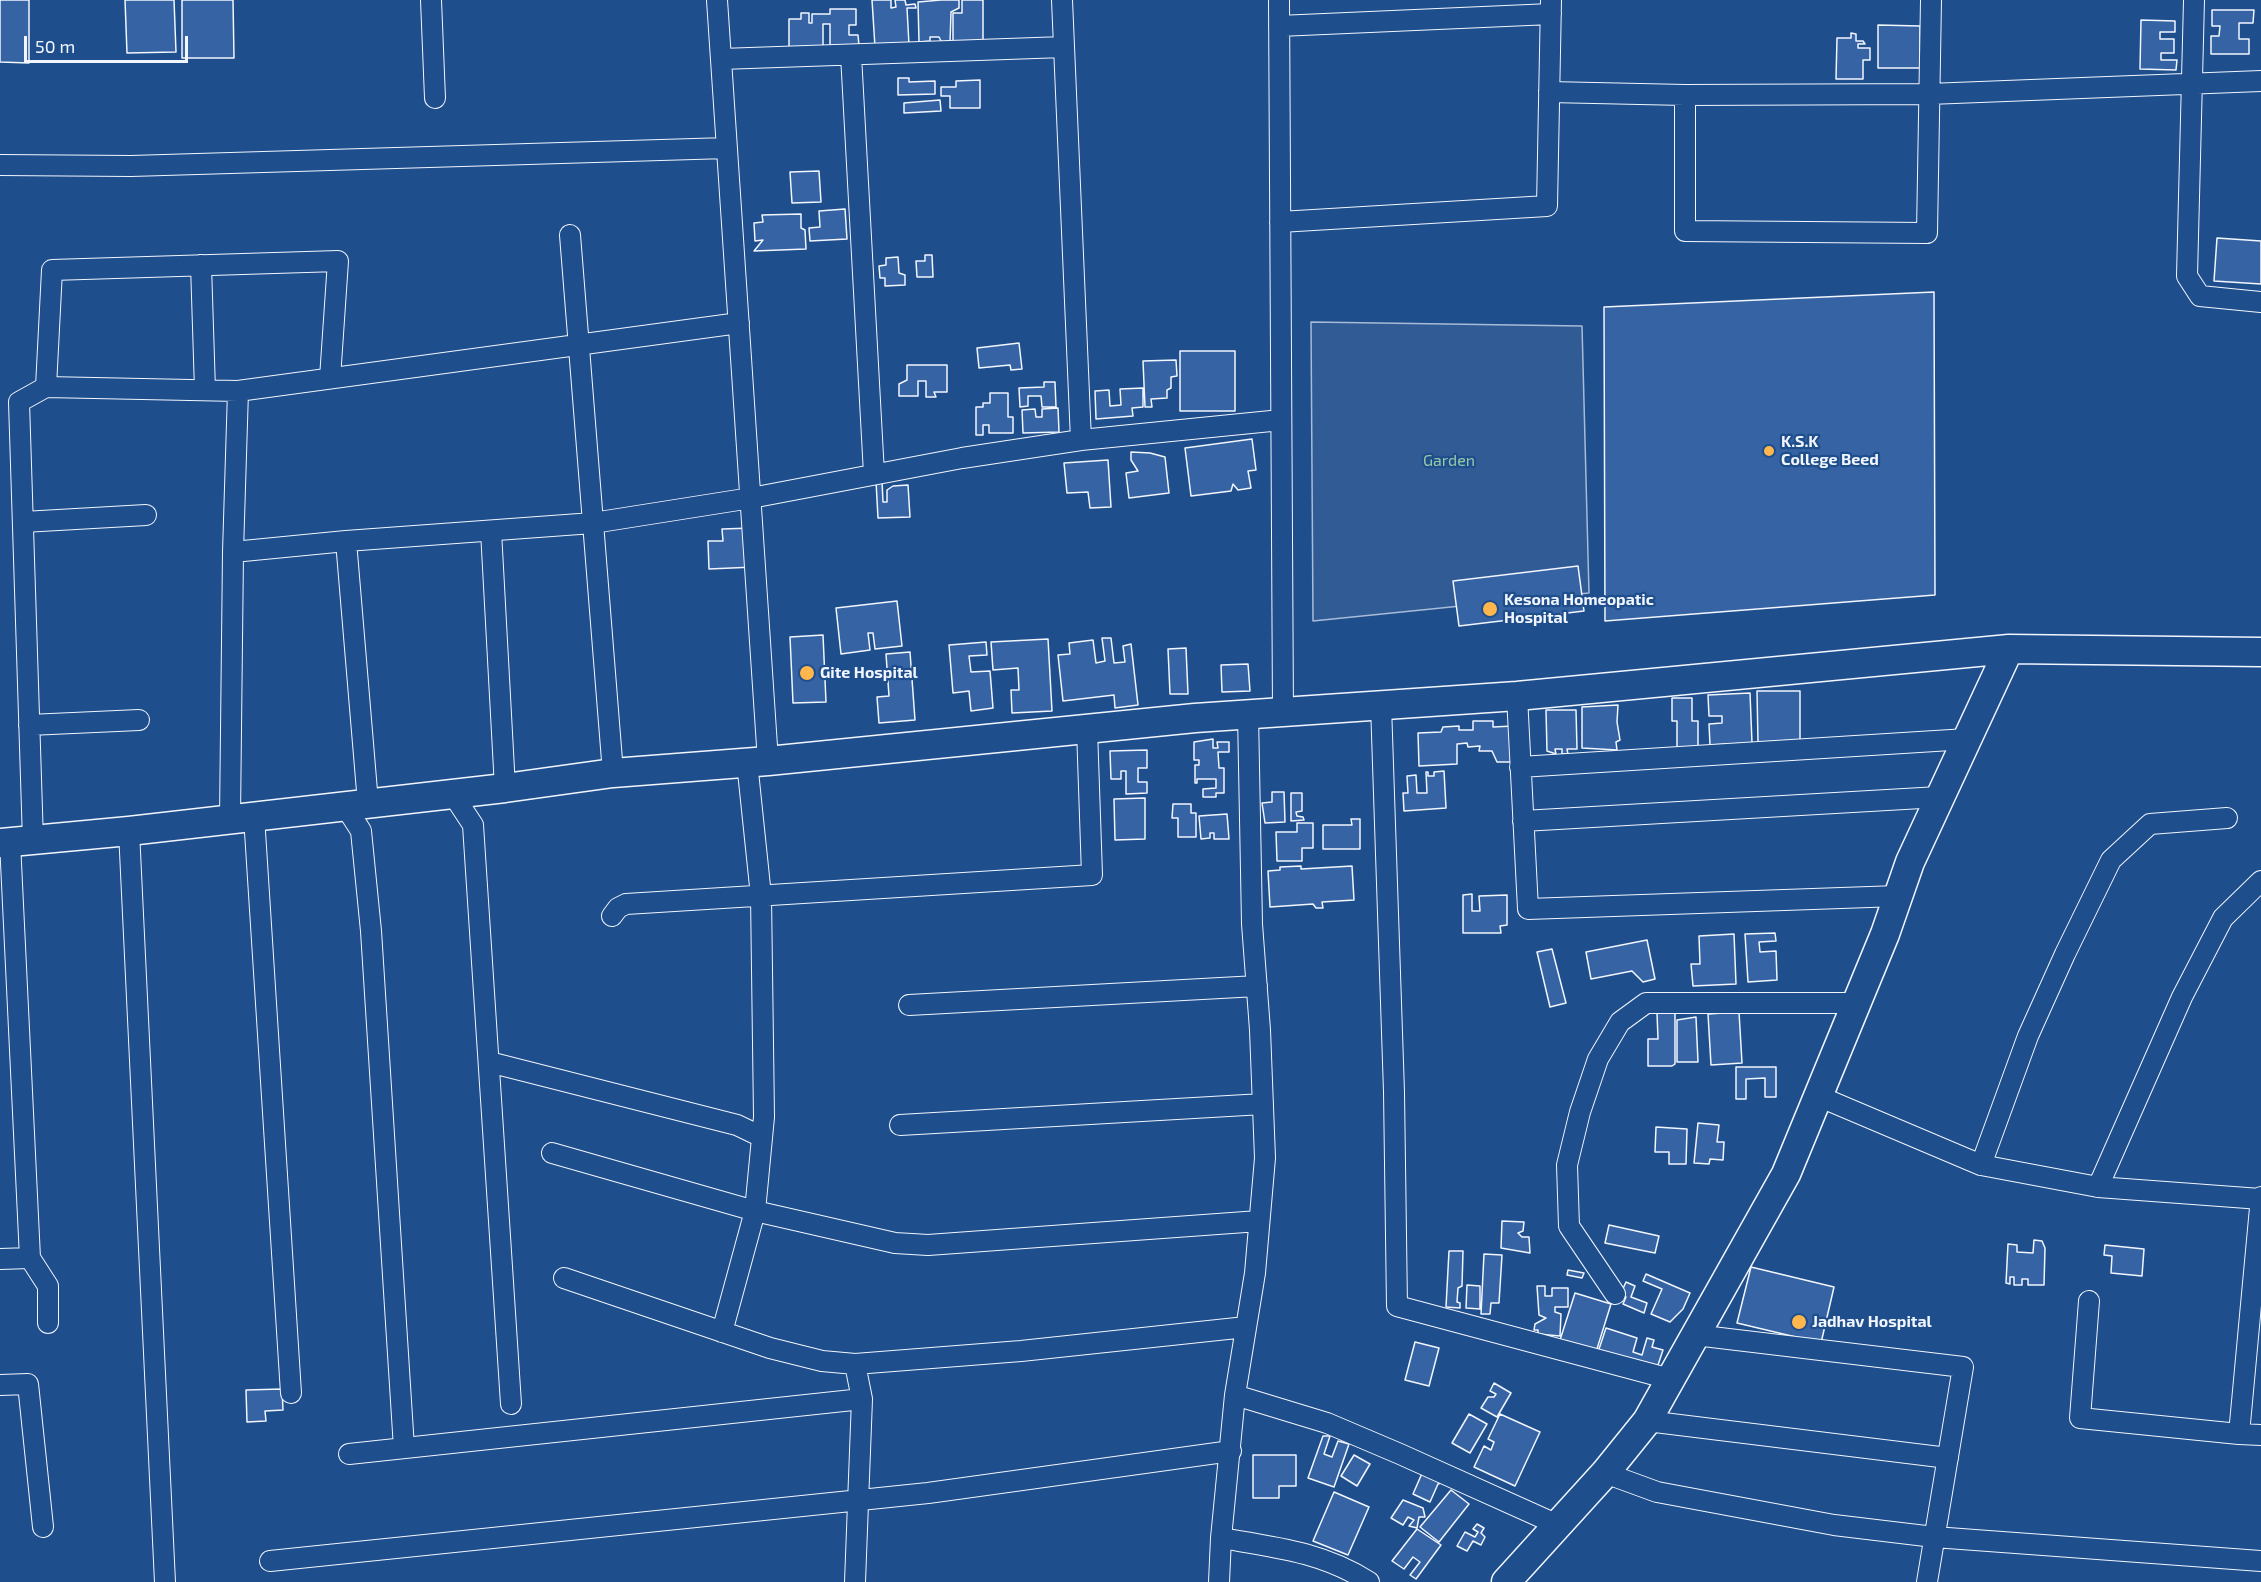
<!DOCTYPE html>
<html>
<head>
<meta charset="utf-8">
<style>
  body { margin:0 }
  #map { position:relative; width:2261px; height:1582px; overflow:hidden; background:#1f4e8c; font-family:"Exo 2",sans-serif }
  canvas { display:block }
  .scale { position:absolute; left:24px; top:36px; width:164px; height:27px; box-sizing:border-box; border:3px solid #f2f6ff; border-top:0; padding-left:8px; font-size:18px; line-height:21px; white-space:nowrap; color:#f2f6ff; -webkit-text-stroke:4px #1f4e8c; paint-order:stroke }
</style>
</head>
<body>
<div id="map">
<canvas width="2261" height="1582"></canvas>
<div class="scale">50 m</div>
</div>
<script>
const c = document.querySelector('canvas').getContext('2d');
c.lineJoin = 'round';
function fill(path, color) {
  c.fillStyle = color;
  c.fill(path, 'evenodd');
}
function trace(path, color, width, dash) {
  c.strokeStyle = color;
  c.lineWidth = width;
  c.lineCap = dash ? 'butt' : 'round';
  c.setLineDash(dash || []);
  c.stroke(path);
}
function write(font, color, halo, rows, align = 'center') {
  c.font = font + ' "Exo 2",sans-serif';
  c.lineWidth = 4.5;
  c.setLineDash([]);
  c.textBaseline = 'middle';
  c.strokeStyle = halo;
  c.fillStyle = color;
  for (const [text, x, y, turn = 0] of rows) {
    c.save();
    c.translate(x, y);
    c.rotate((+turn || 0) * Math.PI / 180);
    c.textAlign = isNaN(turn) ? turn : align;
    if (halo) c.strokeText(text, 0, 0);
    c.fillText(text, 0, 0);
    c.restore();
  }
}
const built = new Path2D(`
  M1311 322 1582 326 1589 593 1313 621Z`);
fill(built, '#305b95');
trace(built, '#a8bbd7', 1.5);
const building = new Path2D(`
  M0 0H29V63L0 62Z
  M125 0H174L176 52 127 53Z
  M182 0H233L234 58H182Z
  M872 0H891V8L896 7 895 0H905L906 5 915 4 916 8H907L909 45 875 47Z
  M941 0H959V8L951 12 950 43H942L939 37H930V41L919 42 918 2Z
  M962 0H983V42H953V13H962Z
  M830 9H856V25H849V35H858L859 46H830V24H823V47H789V19H801V13H809V23H812V14H830Z
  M2212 10H2254L2253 23H2239V39H2249V54H2211V36H2219L2220 26H2212Z
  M2141 20 2175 21V32H2160V39H2174V53H2161V60H2177L2176 70 2140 69Z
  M1878 25 1920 26V68H1878Z
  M1851 33 1856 34V41H1863L1865 44H1858V48H1870V60H1863V79H1836L1837 38H1851Z
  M898 78H909V82L935 81V94L898 95Z
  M980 80V108H950V96H941V87H956V81Z
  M940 100 941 111 904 113V103Z
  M819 171 821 202 792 203 790 172Z
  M845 209 847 239 810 241 809 228 820 227 819 211Z
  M801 214V228L805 230 806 249 754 251 763 240 755 241 754 223 763 222 762 215Z
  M2217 238 2261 241V284L2214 281Z
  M925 255H932L933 277H917L916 261H925Z
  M898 257 899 273 905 275V285L885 286V278H880L879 266 886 265V258Z
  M1934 292 1935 595 1605 621 1604 307Z
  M1019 343 1022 369 1011 370 1010 365 979 368 977 348Z
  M1180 351H1235V411H1180Z
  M1176 360 1177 376 1171 377V388L1167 390V398L1151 399 1152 407H1145L1143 361Z
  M907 365H947V392H934L936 397H926V381H918V396H899V384L907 380Z
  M1044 382H1055L1056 407H1042L1041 396H1028V406L1020 407 1019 388 1044 387Z
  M1143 388V407L1132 408 1133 416 1096 419 1095 391 1109 390 1110 406 1121 405 1120 389Z
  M990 393H1008V417H1013V433H989V425H983V435H976V407H983V403H990Z
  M1058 408 1059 432 1023 433 1022 410 1035 409 1036 417H1042V409Z
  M1252 439 1256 470 1248 471 1251 488 1238 490 1233 484 1231 491 1191 496 1185 448Z
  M1131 452 1150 453 1165 457 1169 493 1129 498 1126 473 1138 471 1131 460Z
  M1108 460 1111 507 1090 508 1088 492 1067 493 1064 463Z
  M876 481H882L883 502H887V490L893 486 908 485 910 517 878 518Z
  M752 528 754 567 709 569 708 541H723L722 529Z
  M1578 566 1584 611 1459 626 1453 581Z
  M897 601 902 646 875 649 873 633H868L870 650 841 654 836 608Z
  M823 635 826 702 793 703 790 637Z
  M1102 638H1111L1114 663 1125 662 1123 646 1131 644 1138 705 1115 708 1114 695 1063 701 1058 655 1070 654 1069 643 1093 640 1096 663 1105 661Z
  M1048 639 1052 711 1012 713 1011 690H1019L1018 668 993 670 991 642Z
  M986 642 987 655 969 656 971 672 990 671 993 708 971 711 969 691 953 693 949 645Z
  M1186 648 1188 694H1170L1168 649Z
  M910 652 915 720 879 723 877 697 889 696 886 654Z
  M1248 664 1250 691 1222 692 1221 665Z
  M1757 691H1800V741L1758 742Z
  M1750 693 1752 743 1710 745 1709 724 1722 723V716H1709L1708 695Z
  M1672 698H1692V721H1698V748H1677V721H1672Z
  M1618 705 1617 722 1620 740 1616 742 1617 750 1582 748V707Z
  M1546 710H1576L1577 749H1567L1568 754H1562V749H1555L1556 754 1547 751Z
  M1473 721H1493V727L1513 726 1511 762H1497L1492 751H1479L1480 746 1468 747 1467 743 1457 744V764L1419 766 1418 733 1441 732 1443 727 1459 726V730H1473Z
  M1213 739V748H1218L1217 742H1229V752H1218L1219 768H1224V793H1216V797H1203V789L1216 788V779H1197V783H1195V765H1199V760H1194V742Z
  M1147 750V768H1138V782H1147V793L1126 794V771H1121V779H1111L1110 751Z
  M1444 771 1446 808 1404 811 1403 793H1408L1407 776 1416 775 1417 793H1427L1426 772H1428V776H1434V772Z
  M1272 792H1284L1285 822 1265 823 1262 803 1272 802Z
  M1291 793H1302V811L1296 812 1297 816 1303 817 1304 820 1291 821Z
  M1145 798V839L1115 840 1114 799Z
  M1173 804H1191V813H1196V837H1178V818H1172Z
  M1227 814 1229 839H1214V833H1210V838L1201 839 1199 816Z
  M1351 819H1360V849H1323V825H1352Z
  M1297 823H1313V848H1302V861H1277L1276 832H1297Z
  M1301 866V869L1352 866 1354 900 1322 902 1323 908H1316L1313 904 1270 907 1268 871 1280 870V867Z
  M1472 894V911H1480L1479 896 1507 895V925L1500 926 1501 933H1463V895Z
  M1775 933 1776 941 1759 942 1760 952 1776 951 1777 980 1748 982 1745 934Z
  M1734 934 1736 984 1693 986 1691 964H1700L1699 936Z
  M1647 940 1655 979 1643 982 1632 971 1591 979 1586 952Z
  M1552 949 1566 1003 1550 1007 1537 952Z
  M1675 1012V1064L1672 1066H1648V1039H1658L1657 1013Z
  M1739 1012 1742 1063 1711 1065 1708 1014Z
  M1696 1017 1698 1062H1677V1020Z
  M1736 1067H1776V1097H1765V1078L1746 1079V1099H1736Z
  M1698 1123 1719 1125 1717 1142H1724L1723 1160 1710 1159 1709 1164 1694 1163Z
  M1656 1127 1687 1129 1686 1164H1669V1152H1655Z
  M1502 1221 1524 1222 1523 1231 1518 1233 1522 1237H1529L1530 1253 1501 1248Z
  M1609 1225 1659 1236 1655 1253 1605 1243Z
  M2034 1240 2042 1241 2045 1248 2044 1285H2028V1279H2022V1285H2014V1277H2010V1284L2006 1283 2008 1244 2017 1245V1252L2033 1253Z
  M2105 1245 2144 1249 2142 1276 2111 1273 2112 1256 2104 1255Z
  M1449 1251H1463L1462 1286 1458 1288 1457 1302 1460 1303V1308L1446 1307Z
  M1484 1254 1502 1255 1499 1303H1491L1490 1314H1481Z
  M1751 1267 1834 1287 1821 1343 1737 1323Z
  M1568 1270 1584 1273 1582 1278 1567 1275Z
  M1646 1274 1690 1293 1683 1309 1670 1322 1651 1314 1662 1289 1643 1281Z
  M1626 1282 1635 1286 1631 1297 1647 1303 1644 1313 1623 1304 1626 1297 1621 1293Z
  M1467 1285 1480 1286V1309L1466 1308Z
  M1537 1286H1545V1296H1552V1288H1568V1307H1555V1312L1561 1314 1560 1336 1538 1334V1330H1534L1535 1324 1546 1318 1539 1315Z
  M1575 1293 1611 1304 1596 1352 1560 1340Z
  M1606 1328 1637 1338 1633 1352 1642 1355 1647 1338 1654 1340 1652 1347 1663 1350 1656 1371 1598 1352Z
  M1415 1342 1439 1348 1429 1386 1405 1380Z
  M1494 1383 1511 1393 1497 1417 1481 1408 1488 1397H1494L1496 1394 1490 1391Z
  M282 1389 283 1410 265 1411 266 1421 247 1422 246 1390Z
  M1469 1414 1487 1424 1470 1453 1452 1443Z
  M1500 1414 1540 1432 1515 1486 1474 1467 1484 1446 1491 1450 1494 1442 1488 1439Z
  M1323 1436H1330L1324 1454 1332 1457 1338 1441 1349 1444 1334 1487 1308 1478Z
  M1253 1455H1296V1486H1279V1498H1253Z
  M1354 1455 1370 1464 1357 1486 1341 1476Z
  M1423 1471 1441 1483 1438 1484 1430 1502 1413 1494Z
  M1451 1490 1469 1504 1439 1542 1420 1527Z
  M1334 1492 1369 1507 1348 1555 1313 1541Z
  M1403 1500 1423 1508 1425 1517H1419L1417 1528 1409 1526 1414 1520 1408 1517 1403 1525 1391 1518Z
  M1477 1524 1484 1528 1481 1533 1485 1537 1481 1545 1473 1541 1467 1551 1457 1546 1465 1532 1475 1537 1478 1532 1473 1529Z
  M1417 1529 1441 1545 1416 1579 1410 1575 1420 1562 1413 1557 1404 1569 1392 1561Z`);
fill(building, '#3563a3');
trace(building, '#f2f6ff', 1.5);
const street = new Path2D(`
  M431 0 435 98
  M717 0 768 761
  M1062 0 1081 440
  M1279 0 1283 712
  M2194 0 2187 276 2200 296 2261 302
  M1279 26 1551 14
  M851 55 874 474
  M721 59 1064 47
  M1549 92 1685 95 1929 94 2261 81
  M1685 95V231L1927 233 1931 0
  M0 165 131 166 727 148
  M1280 222 1547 206 1551 0
  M570 235 613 773
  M201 265 205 390
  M46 387 52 270 338 261 330 378
  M23 522 146 515
  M491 531 505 788
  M346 541 368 803
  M233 552 346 541 593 523 751 498 962 458 1081 440 1281 420
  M1517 696 1528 909 1898 896
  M1381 705 1394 1092 1397 1306 1670 1379
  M29 725 139 720
  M1520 767 1967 739
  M452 793 473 825 511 1404
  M345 806 361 831 371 931 404 1448
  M254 816 291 1393
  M230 818 233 552 238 391
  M1523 821 1939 797
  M129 831 165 1582
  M33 841 19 402 46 387 238 391 739 323
  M612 916 618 908 626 904 1092 875 1087 729
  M909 1005 1257 986
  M489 1062 737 1125 762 1137
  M1818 1096 1981 1165 2098 1187 2261 1199
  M900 1125 1263 1104
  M552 1153 755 1211 895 1243 928 1245 1259 1221
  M1981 1165 2028 1036 2065 954 2111 860 2150 824 2227 818
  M2098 1187 2182 997 2223 918 2261 881
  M30 1258 48 1286V1323
  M0 1259 30 1258 10 842
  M564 1278 770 1348 822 1361 855 1364 1021 1351 1246 1327
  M1615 1294 1569 1226 1567 1165 1580 1112 1598 1059 1620 1022 1646 1003H1856
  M2089 1301 2080 1418 2239 1434 2261 1197
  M722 1332 755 1211 764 1117 761 896 747 762
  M1695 1335 1963 1367 1927 1582
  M0 1385 28 1384 43 1527
  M1235 1395 1327 1423 1400 1454 1558 1525
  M1647 1421 1948 1458
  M2239 1434 2261 1435
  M349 1454 862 1399
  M1605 1473 1657 1492 1834 1525 1934 1537 2261 1561
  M1221 1538C1274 1547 1323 1552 1369 1582
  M270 1561 928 1493 1231 1451
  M855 1582 862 1399 855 1364
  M1219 1582 1221 1538 1235 1395 1255 1273 1265 1158 1260 1030 1252 924 1248 714`);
const secondary = new Path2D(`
  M0 843 129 831 505 788 613 773 768 761 1195 718 1517 696 2009 649
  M1506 1582 1605 1473 1647 1421 1786 1174 1885 934 1910 862 2009 649 2261 652`);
trace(street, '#f2f6ff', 22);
trace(secondary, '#f2f6ff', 31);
trace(street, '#1f4e8c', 20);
trace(secondary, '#1f4e8c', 28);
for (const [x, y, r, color] of [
  [1769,451,6,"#ffb74d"],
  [1490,609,8,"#ffb74d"],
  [807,673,8,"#ffb74d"],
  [1799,1322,8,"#ffb74d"]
]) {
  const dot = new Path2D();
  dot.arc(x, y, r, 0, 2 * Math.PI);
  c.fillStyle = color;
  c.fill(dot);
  trace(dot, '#1f4e8c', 2);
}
write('bold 16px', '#f2f6ff', '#1f4e8c', [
  ["K.S.K",1781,442],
  ["College Beed",1781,460],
  ["Kesona Homeopatic",1504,600],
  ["Hospital",1504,618],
  ["Gite Hospital",820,673],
  ["Jadhav Hospital",1812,1322]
], 'left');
write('16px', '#97c8a6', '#1f4e8c', [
  ["Garden",1449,461]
]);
</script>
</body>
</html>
